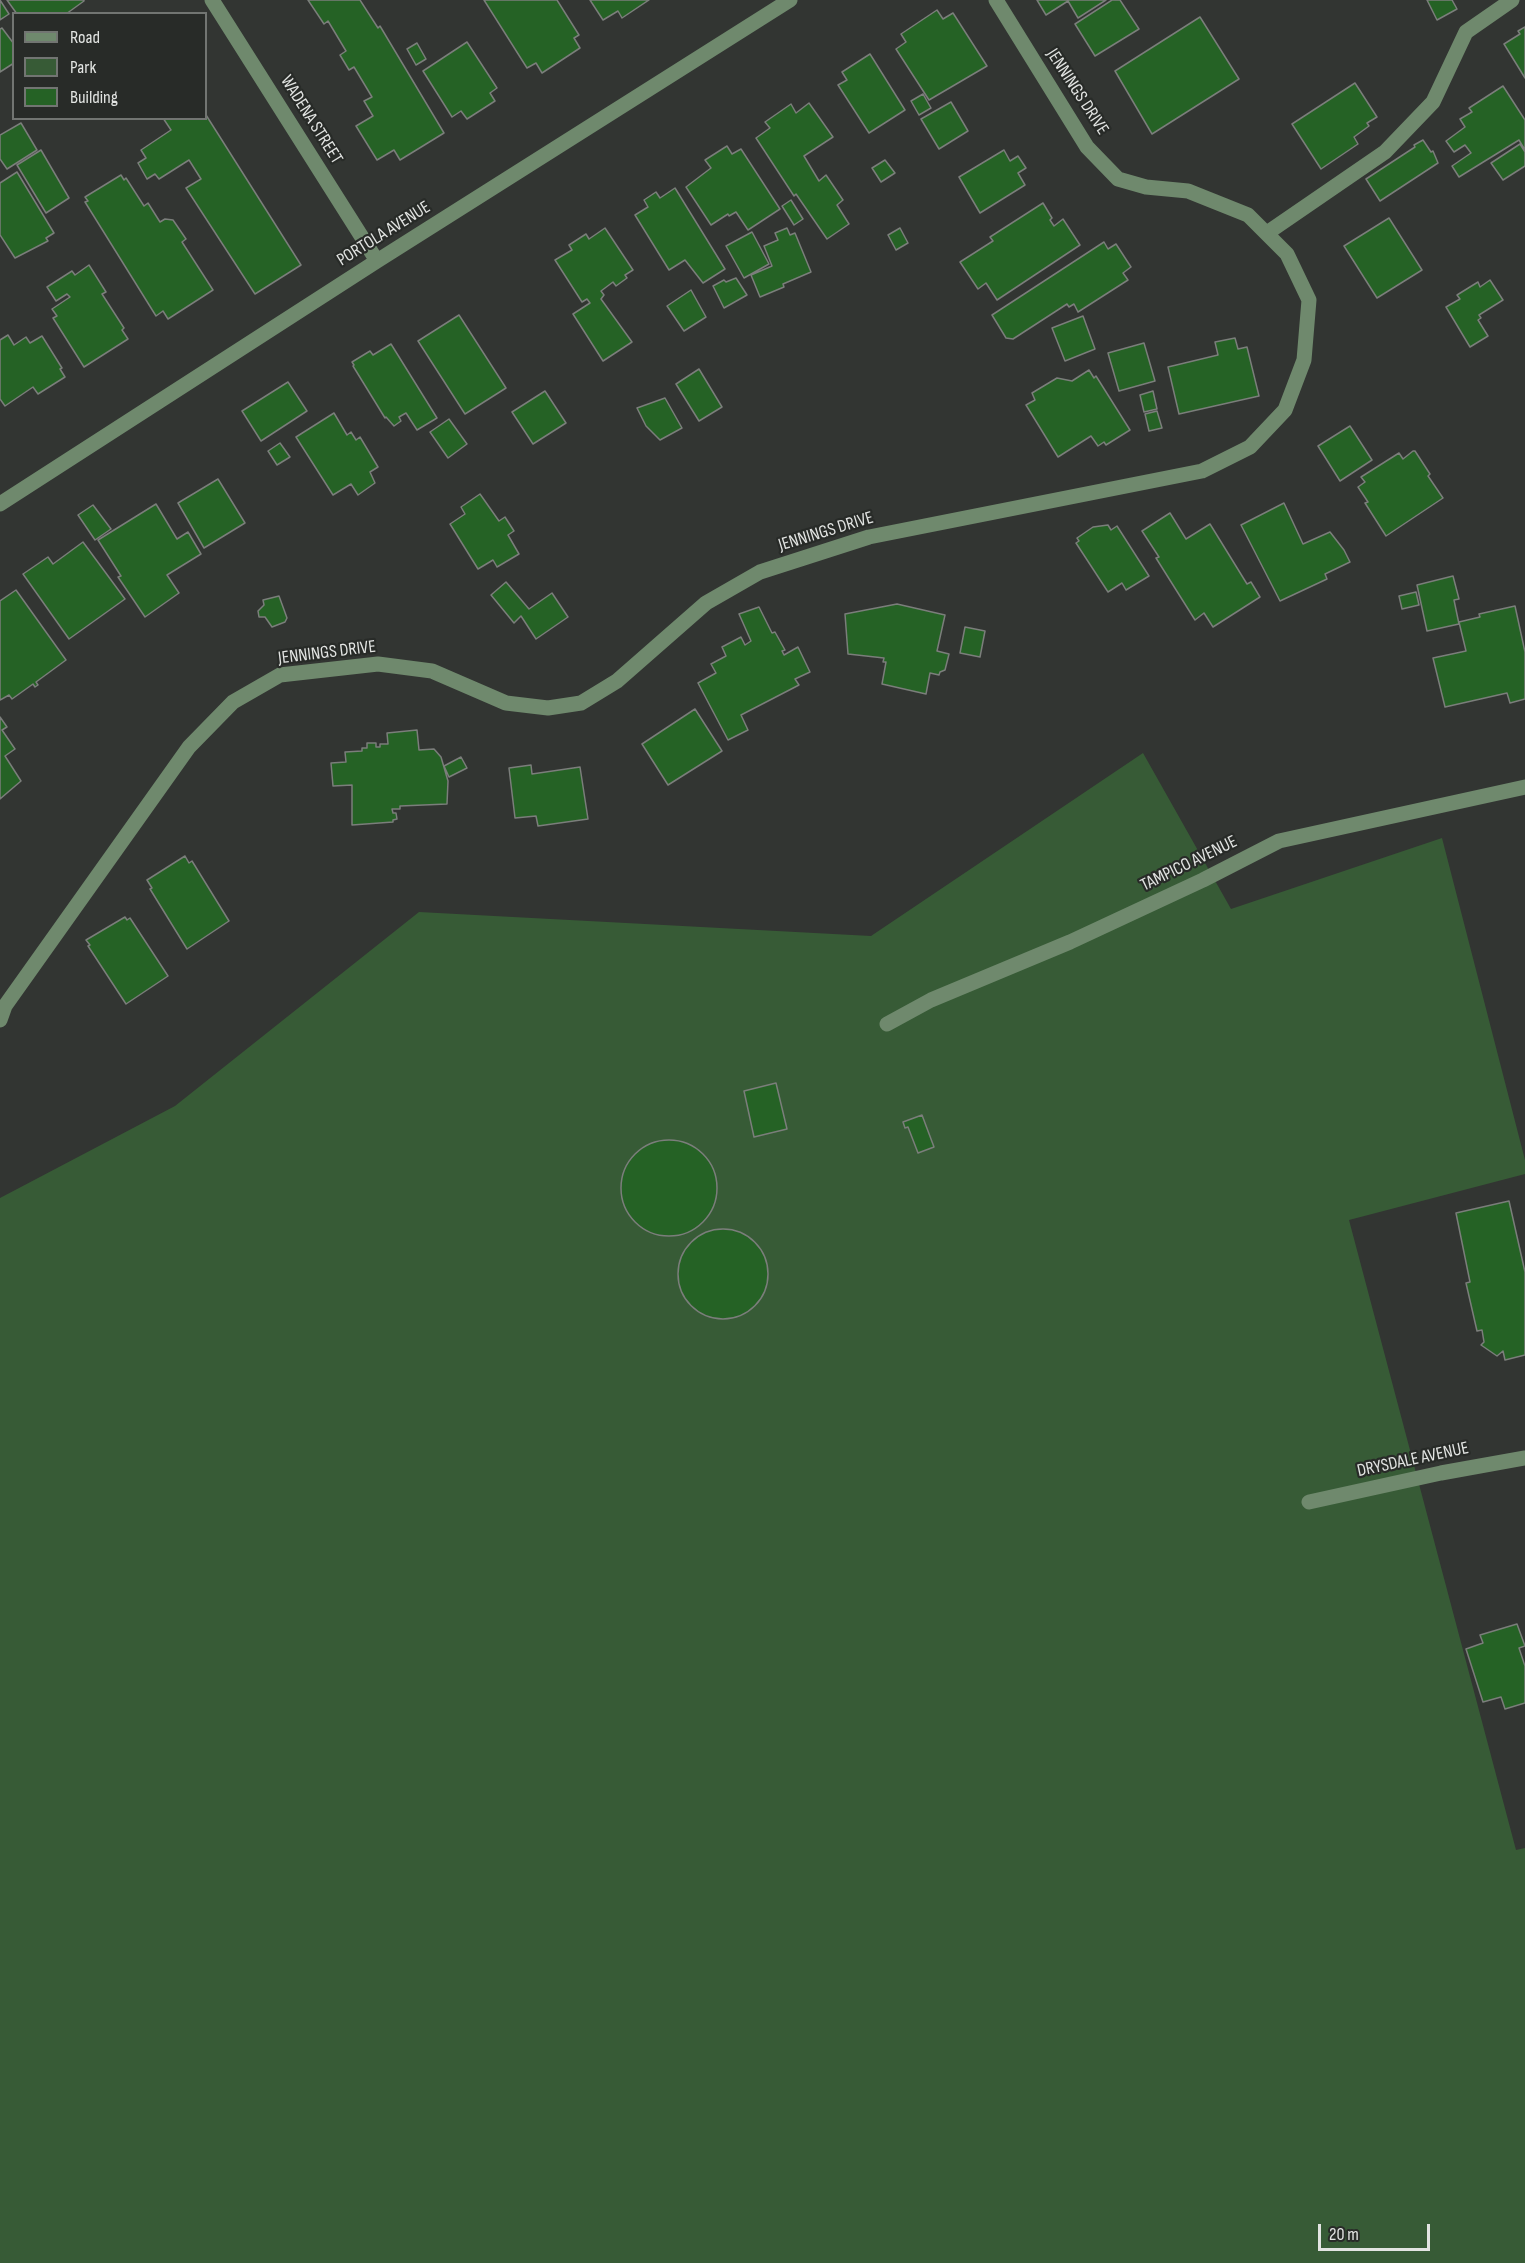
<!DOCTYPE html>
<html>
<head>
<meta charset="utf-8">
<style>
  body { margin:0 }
  #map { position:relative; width:1525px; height:2263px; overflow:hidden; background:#323532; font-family:"Sofia Sans Condensed",sans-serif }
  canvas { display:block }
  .legend { position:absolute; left:12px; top:12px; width:195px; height:108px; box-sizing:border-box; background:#282b28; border:2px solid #727572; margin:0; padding:8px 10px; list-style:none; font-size:18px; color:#e2e4e2 }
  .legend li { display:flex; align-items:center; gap:12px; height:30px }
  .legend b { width:30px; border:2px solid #727572 }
  .scale { position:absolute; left:1318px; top:2224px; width:112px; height:27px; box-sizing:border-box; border:3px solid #e2e4e2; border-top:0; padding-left:8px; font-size:18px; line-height:21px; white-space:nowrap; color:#e2e4e2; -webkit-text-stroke:4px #282b28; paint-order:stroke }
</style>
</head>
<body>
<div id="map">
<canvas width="1525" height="2263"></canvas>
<ul class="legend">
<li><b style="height:8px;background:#6f896d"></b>Road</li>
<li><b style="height:16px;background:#375b36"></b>Park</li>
<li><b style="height:16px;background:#256225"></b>Building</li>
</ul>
<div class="scale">20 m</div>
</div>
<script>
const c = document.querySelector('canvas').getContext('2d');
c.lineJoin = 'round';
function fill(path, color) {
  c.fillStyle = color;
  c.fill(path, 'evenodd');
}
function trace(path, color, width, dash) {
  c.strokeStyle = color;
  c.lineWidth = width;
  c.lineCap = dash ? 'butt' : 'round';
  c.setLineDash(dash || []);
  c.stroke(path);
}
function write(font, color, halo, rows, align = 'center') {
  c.font = font + ' "Sofia Sans Condensed",sans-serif';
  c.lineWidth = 4.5;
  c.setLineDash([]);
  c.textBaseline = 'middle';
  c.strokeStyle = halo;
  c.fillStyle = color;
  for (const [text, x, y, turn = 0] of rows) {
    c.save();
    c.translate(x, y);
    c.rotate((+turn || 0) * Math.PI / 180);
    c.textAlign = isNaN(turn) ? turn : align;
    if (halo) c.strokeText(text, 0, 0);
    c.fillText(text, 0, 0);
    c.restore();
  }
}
fill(new Path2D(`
  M1143 753 1231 909 1442 838 1525 1160V1174L1349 1220 1516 1850 1525 1848V2263H0V1198L175 1106 419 912 871 936Z`), '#375b36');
const building = new Path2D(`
  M0 0 9 14 0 20Z
  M7 0H84V1L66 14H17Z
  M308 0H360L378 28 380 26 444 133 400 160 394 150 377 160 356 126 373 116 364 101 372 97 354 67 349 70 340 55 346 51 328 21 324 24Z
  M484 0H557L579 35 574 38 580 48 542 73 536 63 527 68Z
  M590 0H649L622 18 618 11 603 20Z
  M1037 0H1106L1078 18 1068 1 1046 15Z
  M1112 0H1120L1139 29 1095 56 1075 24Z
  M1427 0H1452L1457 9 1437 20Z
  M937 10 943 19 953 13 987 66 929 100 896 49 906 42 901 34Z
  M1200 17 1239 79 1152 134 1115 71Z
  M1525 27V78L1504 44 1520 34 1518 31Z
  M2 28 14 44V63L0 72V29Z
  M467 42 497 88 490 93 495 101 467 119 461 111 452 117 423 71Z
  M417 43 426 59 416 65 407 49Z
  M870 54 905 110 869 133 838 85 847 80 842 72Z
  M1355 83 1377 117 1367 123 1369 126 1354 137 1358 144 1321 169 1292 124Z
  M1503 86 1525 120V150L1519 140 1459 177 1452 166 1471 153 1465 145 1454 152 1446 141 1465 127 1460 119 1472 112 1469 108Z
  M923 94 931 108 919 115 911 101Z
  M951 102 968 131 939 149 921 119Z
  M809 103 833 137 804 156 819 181 826 175 843 200 837 205 849 224 827 239 796 194 794 196 756 138 770 128 765 122 791 104 796 113Z
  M206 115 301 265 255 294 186 188 201 179 189 160 159 179 155 174 147 179 138 163 146 158 141 150 171 130 163 118H206Z
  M21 123 37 150 7 169 0 159V135Z
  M1423 140 1431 152 1433 151 1438 163 1380 201 1366 179 1415 147 1414 145Z
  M1520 144 1525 152V166L1503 180 1491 163Z
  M727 146 732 154 741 149 780 209 748 230 736 212 729 216 728 214 711 225 686 187 711 168 705 160Z
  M41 150 69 198 46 213 17 165Z
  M1004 150 1010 161 1018 156 1026 168 1018 173 1025 185 980 213 959 177Z
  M885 160 895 173 881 182 872 168Z
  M17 172 54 233 46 238 48 241 15 258 0 235V183Z
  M121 175 124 180 126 178 144 206 148 203 160 222 165 219 173 220 186 239 182 242 213 290 168 319 163 311 156 316 85 202 88 201 85 197Z
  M675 188 725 269 703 283 685 260 669 270 635 215 648 207 644 200 656 192 660 198Z
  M791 200 803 219 794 225 782 206Z
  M1043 203 1052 218 1050 220 1054 226 1063 219 1080 245 997 300 986 283 978 289 960 262 993 241 990 237Z
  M1389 218 1422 270 1377 298 1344 246Z
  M605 228 633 270 625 275 627 278 616 286 613 282 601 291 604 295 601 299 632 342 603 361 573 314 590 303 587 299 582 302 555 260 572 250 569 245 586 234 589 239Z
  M787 228 790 235 795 233 811 272 783 284 784 287 760 297 751 275 772 266 764 246 778 240 775 233Z
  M900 228 908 243 896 250 888 235Z
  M752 232 769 264 744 278 726 246Z
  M1104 242 1108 249 1116 244 1131 267 1123 273 1128 280 1078 312 1074 304 1069 307 1067 304 1013 339 1006 338 992 315Z
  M89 265 106 292 102 294 124 328 122 330 128 339 84 367 53 318 57 316 52 309 70 297 67 294 56 301 47 287 72 271 75 275Z
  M736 278 747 295 724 308 713 286 724 280 726 282Z
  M1490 280 1503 300 1479 315 1481 318 1478 320 1488 336 1470 347 1446 307 1460 299 1457 295 1478 282 1480 287Z
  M691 290 706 317 684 331 667 306Z
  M459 315 506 388 465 414 418 341Z
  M1083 316 1095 349 1065 361 1052 328Z
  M8 335 14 345 26 337 30 343 42 336 62 368 60 369 65 377 38 394 33 387 5 406 0 399V340Z
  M1235 338 1238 349 1247 347 1259 396 1179 414 1168 367 1218 355 1215 342Z
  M1144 343 1155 381 1119 391 1108 353Z
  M391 344 437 418 417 430 406 413 399 417 401 421 394 426 386 417 385 418 353 366 354 365 352 362 370 351 373 355Z
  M699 369 722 407 699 421 676 384Z
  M1089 370 1094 378 1096 376 1130 430 1106 445 1104 442 1098 446 1091 436 1058 457 1026 405 1035 400 1032 393 1057 378 1072 381Z
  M288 382 307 411 261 441 242 411Z
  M545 391 566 423 533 444 512 412Z
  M1153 391 1157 409 1144 412 1140 395Z
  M665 398 682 428 660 440 646 426 637 408Z
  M1157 411 1162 428 1149 431 1145 414Z
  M334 413 347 435 351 432 356 440 360 437 378 467 370 472 375 483 358 495 351 484 333 495 296 437Z
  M449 419 467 444 448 458 430 432Z
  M1350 426 1372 460 1340 481 1318 446Z
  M280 443 290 457 277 465 268 451Z
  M1413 451H1415L1430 474 1428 476 1443 498 1386 536 1365 503 1368 502 1358 487 1365 482 1361 477 1399 453 1403 459Z
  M218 479 245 523 204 548 178 503Z
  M480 494 499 521 505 517 514 531 508 535 519 554 497 567 493 560 478 569 450 524 465 514 461 507Z
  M1284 503 1303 544 1330 532 1344 550 1350 562 1325 574 1327 579 1280 601 1241 525Z
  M156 504 177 539 188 532 201 554 167 575 179 593 145 617 118 577 121 576 98 540Z
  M93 505 111 529 95 540 78 515Z
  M1170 513 1186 539 1210 524 1247 584 1251 582 1260 597 1213 627 1204 613 1195 620 1156 558 1159 557 1142 531Z
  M1108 525 1111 530 1117 526 1149 576 1126 590 1122 583 1108 592 1076 543 1079 541 1077 538 1093 527Z
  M83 542 125 599 69 639 23 574 48 557 53 564Z
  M1453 576 1459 599 1454 600 1459 624 1427 631 1417 585Z
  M506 582 529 609 552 593 568 617 536 639 521 616 514 623 491 595Z
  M16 590 66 660 36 682 38 685 35 687 33 684 12 699 9 695 0 700V601Z
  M1416 592 1419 605 1402 609 1399 596Z
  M279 596 287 618 285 622 272 627 265 617H259L258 611 264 605 263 600Z
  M897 604 945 615 937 651 949 654 945 670 940 672 939 675 930 673 926 694 882 684 886 662H883L884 658 848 654 845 614Z
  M1515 606 1525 652V699L1510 703 1507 693 1445 707 1433 658 1466 651 1459 622 1480 617 1479 614Z
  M759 607 772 633 775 632 785 650 782 651 784 655 798 647 810 672 795 679 799 685 741 715 748 730 728 740 698 683 716 673 711 664 726 656 722 647 741 637 745 645 751 641 739 614Z
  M965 627 985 631 980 657 960 653Z
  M695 709 722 751 668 785 642 744Z
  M0 717 7 727 2 730 15 749 5 756 21 781 0 799Z
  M417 730 419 750 434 749 441 757 448 781 447 804 400 806V809H392L393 813H396L397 819 393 820V822L352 825V785L333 786 331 763 346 762 345 752 362 751V748H367V743H376V747H380V744H388L387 733Z
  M461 757 467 768 449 777 444 766Z
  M531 765 532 774 580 767 588 819 538 826 536 816 515 818 509 768Z
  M185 856 189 863 192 861 229 921 187 949 150 889 152 888 147 880Z
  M125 917 127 920 130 918 168 976 126 1004 88 946 90 945 86 940Z
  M776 1083 787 1129 754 1137 744 1091Z
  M922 1115 934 1147 918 1153 908 1127 905 1128 903 1122Z
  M621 1188a48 48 0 1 1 96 0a48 48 0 1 1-96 0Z
  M1509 1201 1525 1272V1355L1505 1360 1503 1351 1497 1356 1481 1345 1484 1342 1482 1330 1477 1331 1466 1283 1470 1282 1456 1213Z
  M678 1274a45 45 0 1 1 90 0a45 45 0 1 1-90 0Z
  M1517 1624 1525 1646 1519 1648 1525 1666V1703L1505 1709 1501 1697 1483 1702 1466 1649 1483 1643 1480 1635Z`);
fill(building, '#256225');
trace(building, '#7b7e7b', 1.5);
trace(new Path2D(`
  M212 0 377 261
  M1267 233 1385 152 1433 102 1466 32 1512 0
  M0 504 377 261 790 0
  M0 1020 5 1006 189 747 233 702 280 675 378 664 432 671 506 703 548 708 581 703 617 681 706 603 760 572 869 537 1202 471 1250 447 1285 410 1304 360 1309 300 1287 254 1248 215 1188 191 1146 187 1118 179 1087 147 996 0
  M887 1024 931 1000 1070 942 1203 880 1279 841 1525 787
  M1309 1502 1441 1473 1525 1458`), '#6f896d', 15);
write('18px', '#e2e4e2', '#282b28', [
  ["JENNINGS DRIVE",1077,92,57],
  ["WADENA STREET",311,120,58],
  ["PORTOLA AVENUE",384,234,-32],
  ["JENNINGS DRIVE",826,532,-17],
  ["JENNINGS DRIVE",327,653,-7],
  ["TAMPICO AVENUE",1189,864,-26],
  ["DRYSDALE AVENUE",1413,1460,-12]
]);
</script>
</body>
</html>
